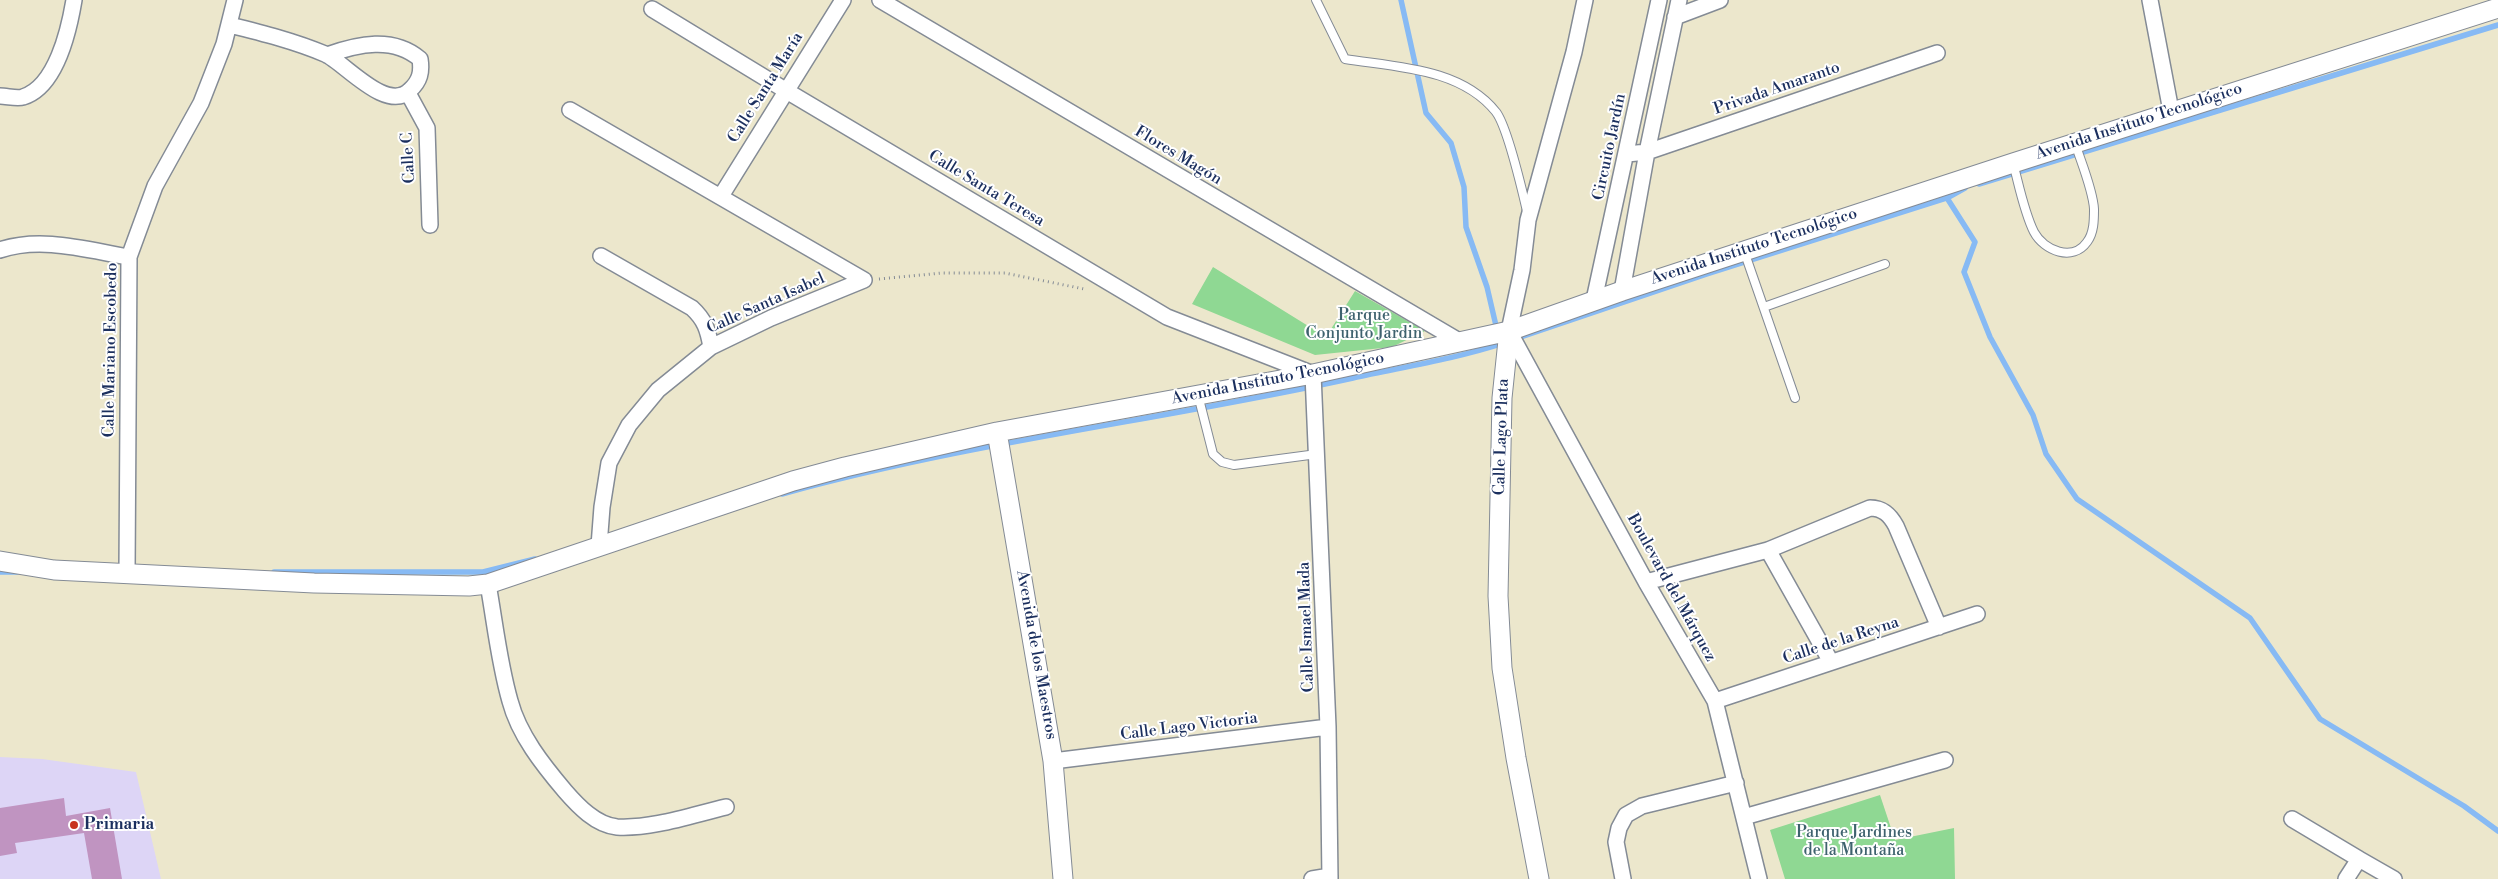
<!DOCTYPE html>
<html>
<head>
<meta charset="utf-8">
<style>
  body { margin:0 }
  canvas { display:block; background:#ece7cc }
</style>
</head>
<body>
<canvas width="2498" height="879"></canvas>
<script>
const c = document.querySelector('canvas').getContext('2d');
c.lineJoin = 'round';
function fill(path, color) {
  c.fillStyle = color;
  c.fill(path, 'evenodd');
}
function trace(path, color, width, dash) {
  c.strokeStyle = color;
  c.lineWidth = width;
  c.lineCap = dash ? 'butt' : 'round';
  c.setLineDash(dash || []);
  c.stroke(path);
}
function write(font, color, halo, rows, align = 'center') {
  c.font = font + ' "Libre Bodoni",serif';
  c.lineWidth = 4;
  c.setLineDash([]);
  c.textBaseline = 'middle';
  c.strokeStyle = halo;
  c.fillStyle = color;
  for (const [text, x, y, turn = 0] of rows) {
    c.save();
    c.translate(x, y);
    c.rotate((+turn || 0) * Math.PI / 180);
    c.textAlign = isNaN(turn) ? turn : align;
    if (halo) c.strokeText(text, 0, 0);
    c.fillText(text, 0, 0);
    c.restore();
  }
}
fill(new Path2D(`
  M0 757 42 759 136 772 161 879H0Z`), '#ddd5f6');
fill(new Path2D(`
  M1213 267 1326 337 1355 291 1425 331 1392 347 1315 355 1192 304Z
  M1880 795 1895 840 1954 828 1955 879H1785L1770 830Z`), '#8fd893');
trace(new Path2D(`
  M1401 0 1426 113 1451 143 1464 187 1466 227 1487 287 1497 330
  M1979 184 2498 25
  M1947 198 1975 242 1964 272 1990 337 2033 415 2046 454 2077 499 2250 618 2320 719 2464 806 2498 831
  M1515 339 1707 274 1947 198 1965 188
  M782 494C969 442 1163 420 1353 378 1403 367 1455 359 1504 343
  M0 572H17
  M274 572H483L535 559`), '#87baf4', 5.5);
fill(new Path2D(`
  M64 798 66 816 110 808 122 879H92L84 833 15 843 17 853 0 856V808Z`), '#c094c1');
const service = new Path2D(`
  M1316 0 1345 59C1396 67 1461 68 1496 112 1508 128 1522 190 1527 211
  M2013 163C2019 185 2024 212 2034 232 2044 251 2073 262 2087 242 2094 233 2094 220 2094 209 2093 190 2081 162 2075 143
  M1744 251 1795 398
  M1764 307 1885 264
  M1198 395 1213 454 1222 462 1234 465 1317 454`);
const minor = new Path2D(`
  M880 0 1459 341
  M1585 0 1574 52 1528 220 1522 270 1509 331 1646 582 1715 701 1759 879
  M2150 0 2171 111
  M652 9 785 90 1167 317 1313 374 1328 727 1330 879
  M1675 17 1720 0
  M230 25C262 33 294 41 325 54 344 62 387 114 410 90 420 81 422 72 420 59 393 36 358 44 327 55
  M408 93 427 128 430 225
  M0 96C7 96 17 99 23 97 56 87 69 30 74 0
  M570 110 864 280
  M1627 154 1647 152 1937 53
  M721 196 843 0
  M0 250C41 236 87 250 129 257
  M601 256 692 308C705 320 708 330 711 347
  M1622 291 1647 152 1679 0
  M1594 300 1659 0
  M599 546 602 507 609 463 629 425 658 390 711 347 771 318 864 280
  M1768 550 1831 662
  M127 572 129 257 155 186 201 103 224 44 235 0
  M1646 582 1768 550 1870 508C1883 508 1890 515 1896 526L1939 627
  M488 584C495 623 499 663 510 701 519 735 543 765 565 791 578 806 596 825 617 827 652 829 692 815 726 807
  M1715 701 1977 614
  M1053 761 1328 727
  M1744 817 1945 760
  M2292 819 2359 859
  M1312 879 1330 876
  M1623 879 1616 842 1619 828 1626 815 1642 806 1736 783
  M2346 879 2359 859 2394 879`);
const tertiary = new Path2D(`
  M1509 331 1502 398 1498 596 1502 668 1516 758 1539 879
  M997 432 1053 761 1063 879
  M0 561 54 570 314 583 469 586 488 584 793 481 845 467 997 432 1313 374 1509 331 1622 291 2013 163 2498 8`);
trace(service, '#848b95', 10);
trace(minor, '#848b95', 18);
trace(tertiary, '#848b95', 21);
trace(new Path2D(`
  M879 279 942 273H1005L1084 289`), '#848b95', 3, [1, 4]);
trace(service, '#fff', 8);
trace(minor, '#fff', 15);
trace(tertiary, '#fff', 19);
for (const [x, y, r, color] of [
  [74,825,5,"#c8321e"]
]) {
  const dot = new Path2D();
  dot.arc(x, y, r, 0, 2 * Math.PI);
  c.fillStyle = color;
  c.fill(dot);
  trace(dot, '#fff', 2);
}
write('16px', '#1b2f5e', '#fff', [
  ["Calle Santa María",766,88,-58],
  ["Privada Amaranto",1777,89,-19],
  ["Avenida Instituto Tecnológico",2139,122,-18],
  ["Circuito Jardín",1610,147,-78],
  ["Flores Magón",1178,156,31],
  ["Calle C",409,158,-93],
  ["Calle Santa Teresa",986,189,31],
  ["Avenida Instituto Tecnológico",1754,247,-18],
  ["Calle Santa Isabel",766,304,-24],
  ["Calle Mariano Escobedo",111,350,-89],
  ["Avenida Instituto Tecnológico",1278,379,-11],
  ["Calle Lago Plata",1502,437,-88],
  ["Boulevard del Márquez",1671,588,61],
  ["Calle Ismael Mada",1307,627,-92],
  ["Calle de la Reyna",1841,641,-18],
  ["Avenida de los Maestros",1036,655,80],
  ["Calle Lago Victoria",1189,727,-7]
]);
write('16px', '#3e626e', '#fff', [
  ["Parque",1364,316],
  ["Conjunto Jardin",1364,334],
  ["Parque Jardines",1854,833],
  ["de la Montaña",1854,851]
]);
write('bold 16px', '#1b2f5e', '#fff', [
  ["Primaria",84,825]
], 'left');
</script>
</body>
</html>
